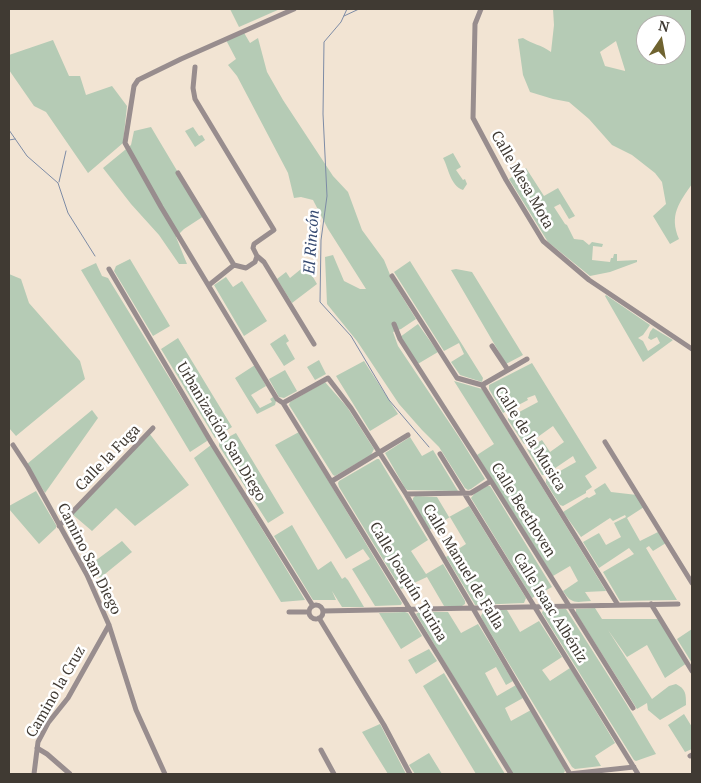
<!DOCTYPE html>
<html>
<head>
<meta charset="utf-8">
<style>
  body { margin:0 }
  #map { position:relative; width:701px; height:783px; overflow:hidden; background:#f2e4d3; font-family:"PT Serif",serif }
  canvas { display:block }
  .frame { position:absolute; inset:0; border:10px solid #403a33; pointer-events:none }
  .north { position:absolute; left:636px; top:15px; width:50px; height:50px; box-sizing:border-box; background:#fff; border:1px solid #b3b0ad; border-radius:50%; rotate:12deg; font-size:14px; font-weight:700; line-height:20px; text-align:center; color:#403a33 }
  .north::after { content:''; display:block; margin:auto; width:18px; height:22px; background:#6f6330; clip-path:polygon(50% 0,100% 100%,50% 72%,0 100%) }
</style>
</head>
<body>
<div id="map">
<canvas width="701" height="783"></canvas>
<div class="frame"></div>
<div class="north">N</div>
</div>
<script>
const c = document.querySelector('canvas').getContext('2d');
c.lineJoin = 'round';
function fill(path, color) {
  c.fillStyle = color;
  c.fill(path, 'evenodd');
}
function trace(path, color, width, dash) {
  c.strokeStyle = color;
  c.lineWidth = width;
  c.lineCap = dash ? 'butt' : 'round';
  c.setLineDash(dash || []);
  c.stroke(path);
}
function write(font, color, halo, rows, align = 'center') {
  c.font = font + ' "PT Serif",serif';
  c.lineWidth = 5;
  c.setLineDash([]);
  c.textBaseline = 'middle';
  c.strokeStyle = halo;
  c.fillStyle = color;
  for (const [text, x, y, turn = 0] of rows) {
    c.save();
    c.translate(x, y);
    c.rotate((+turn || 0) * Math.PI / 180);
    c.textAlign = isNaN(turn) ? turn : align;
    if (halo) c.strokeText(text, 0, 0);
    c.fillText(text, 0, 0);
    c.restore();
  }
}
fill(new Path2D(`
  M230 9H280L239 27Z
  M553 9H692V184C679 203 669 215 679 239L670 244 653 216 666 204 662 182 655 173 632 155 612 145 589 119 569 102 553 99 530 92 523 75 518 39 523 38C532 44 542 45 551 52L554 25ZM646 25H676V55H646ZM616 41 625 70V71L605 66 600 52Z
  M243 31 250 43 258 38 267 72 283 100 333 176 348 192 362 230 384 260 393 282 416 319 401 329 393 332 398 346 459 437 485 479 471 489 468 490 465 488 439 447 422 430 399 404 357 341 327 304 325 257 333 255 344 281 360 289H366L328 229 313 200 301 197 294 198 288 173 237 76 228 65 236 59 226 40Z
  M53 40 69 76H80L86 95 112 86 127 106 123 143 88 173 46 112 34 106 9 70V55Z
  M151 127 204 216 184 229 176 237 187 264H179L159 235 131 204 103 168 131 145 134 131Z
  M193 127 199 136 202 135 205 140 195 147 185 131Z
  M453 153 461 167 456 170 463 180 465 179 467 184 463 190C450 185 449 169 443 158Z
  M526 168 544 196 558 188 575 216 569 219 560 204 554 207 565 224 567 225 574 239 583 240 589 245 592 242 603 244 602 247 593 246 592 260 610 262 611 258H613L614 254H617V261L637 260V262L610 272 590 276 548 242 509 179Z
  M130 259 170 326 153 336 114 271 116 266Z
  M410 261 483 378 482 382 460 375 451 362 464 354 459 343 444 351 394 272Z
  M96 263 102 276 108 278 207 439V441L190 452 81 270Z
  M306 265 317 284 292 303 277 279 286 272 290 278Z
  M456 269 472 272 523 355 506 364 451 270Z
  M9 274 21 279 29 303 80 361 85 379 16 436 9 428Z
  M226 277 233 287 242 281 267 321 244 336 214 285Z
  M606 295 650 325 643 335 638 338 643 341 648 351 660 343 657 337 651 340 648 338 650 332 653 328 673 340 643 362 605 296Z
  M418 324 438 352 416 365 400 337Z
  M285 334 289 341 286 343 295 359 284 366 270 344Z
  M178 338 232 427 215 438 161 349Z
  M319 360 326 374 315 380 307 367Z
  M364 361 398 414 370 431 336 376Z
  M532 363 597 468 585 476 592 487 586 491V493L563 506 560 505 546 483V479L576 462 573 456 545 475H542L527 449 542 440 550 452 564 442 553 426 528 444H524L508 420V418L538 402 535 395 527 398 528 400 503 413 489 389V385Z
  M255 365 266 386 251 395 260 408 272 402 270 399 273 397 276 401 275 405 257 414 235 378Z
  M285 370 297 391 284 398 279 397 269 379Z
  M454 381 482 389 606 591 585 592 591 601C576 602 572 605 563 591L578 581 570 566 553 576 477 455 494 444Z
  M325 382 347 407 374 449 371 455 335 476 333 475 289 405 290 402Z
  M92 410 98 418 45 493 27 464Z
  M299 432 392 587 402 603 401 605 375 606 352 569 370 559 363 549 346 559 275 445Z
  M149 433 189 485 135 526 116 508 92 531 72 514Z
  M236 433 284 513 268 523 219 446V442Z
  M410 437 422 456 433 450 458 491 407 490 405 488 385 453Z
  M211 445 305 600 281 602 194 458Z
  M377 459H379L428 540 411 551 426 574 443 564 465 601V604L462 606H444L427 577 401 589 339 487 338 483 339 481Z
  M605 483 611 492 637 495 644 507 627 518 640 541 658 532 666 543 653 551 649 546 646 548 677 600 620 601 603 572 634 554 629 548 599 568 583 542 599 533 606 545 621 537 614 523 626 517 625 515 613 521 610 518 581 537 563 512 587 497 589 498 596 494 594 490Z
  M487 486H490L492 489 552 587 532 598 471 498 475 493Z
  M36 491 56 525V528L39 544 9 509V506Z
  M415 496 437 497 449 517 469 506 526 598 524 603 475 605 474 603 446 557 466 544 450 517 429 530 413 502V498Z
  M292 525 318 570 331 561 342 579 345 577 348 580 364 607H342L332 591 336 600H313L274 536Z
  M122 541 132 552 100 578 91 570 97 564 95 561Z
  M595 608 602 619H657L661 621 687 663 665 678 647 645 627 657 608 630 652 699 669 686 676 684C686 689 686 694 686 705L660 720 648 710 647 703 637 709 576 613V609Z
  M549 609H566L627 705 656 754 636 761 634 760 542 613 543 610Z
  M484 610H507L520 632 539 621 562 657 542 670 550 681 570 668 615 743 595 756 601 766 575 769 572 767 483 621 481 616Z
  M405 612 408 613 422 636 401 649 379 613Z
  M419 612H448L461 633 478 624 513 681 506 685 496 667 485 673 497 696 516 685 523 698 505 708 511 721 531 710 563 766 565 771 563 774H512L416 614Z
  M692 629V663L677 639Z
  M429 649 437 661 416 674 408 660Z
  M444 673 505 774H476L423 686Z
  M684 714 692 727V749L685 752 668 725Z
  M380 724 406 774H388L362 732Z
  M429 753 442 774H415L409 765Z`), '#b5cbb5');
trace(new Path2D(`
  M347 9 341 22 324 42 323 114 327 196 321 240 320 302 351 336 389 400 429 447
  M344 16 359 9
  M9 130 27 156 58 183 68 213 95 256
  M9 140 15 139
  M59 182 66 151`), '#7d8ba5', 1);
trace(new Path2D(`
  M294 9 181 59 138 80 134 86 125 143 161 207 277 399 283 403 511 774
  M481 9 475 24 473 118 506 180 543 241 589 280 692 349
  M195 67 193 88 195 99 274 230 254 244 253 248 257 256 255 262 246 268 234 265 209 285
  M178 173 234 265
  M257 256 264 262 314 344
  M109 269 211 442 313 606
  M392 276 457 378 482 385 618 605
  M394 324 400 339 491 481 633 708
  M492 346 508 370
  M482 385 527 359
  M283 403 328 378 351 408 406 494 570 774
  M605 442 692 583
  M13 445 28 468 87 575 109 625 136 710 165 774
  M440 454 638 774
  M332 481 408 435
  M406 494 471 493 491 481
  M59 526 153 428
  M651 604 692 671
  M309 612a7 7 0 1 1 14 0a7 7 0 1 1-14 0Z
  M323 611 678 604
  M289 612H309
  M319 618 384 725 410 774
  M37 748 47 754 70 774
  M321 750 334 774
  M690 756 692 755
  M34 774 38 742 48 723 68 698 109 625
  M569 774 634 767`), '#988d8e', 5);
write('15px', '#403a33', '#fff', [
  ["Calle Mesa Mota",522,180,60],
  ["Urbanización San Diego",221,432,59],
  ["Calle de la Musica",530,439,58],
  ["Calle la Fuga",108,458,-46],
  ["Calle Beethoven",523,510,58],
  ["Camino San Diego",89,559,63],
  ["Calle Manuel de Falla",463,567,59],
  ["Calle Joaquín Turina",408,582,59],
  ["Calle Isaac Albéniz",550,608,58],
  ["Camino la Cruz",56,692,-60]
]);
write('italic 16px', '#344870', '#fff', [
  ["El Rincón",312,242,-86]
]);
</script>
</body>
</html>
